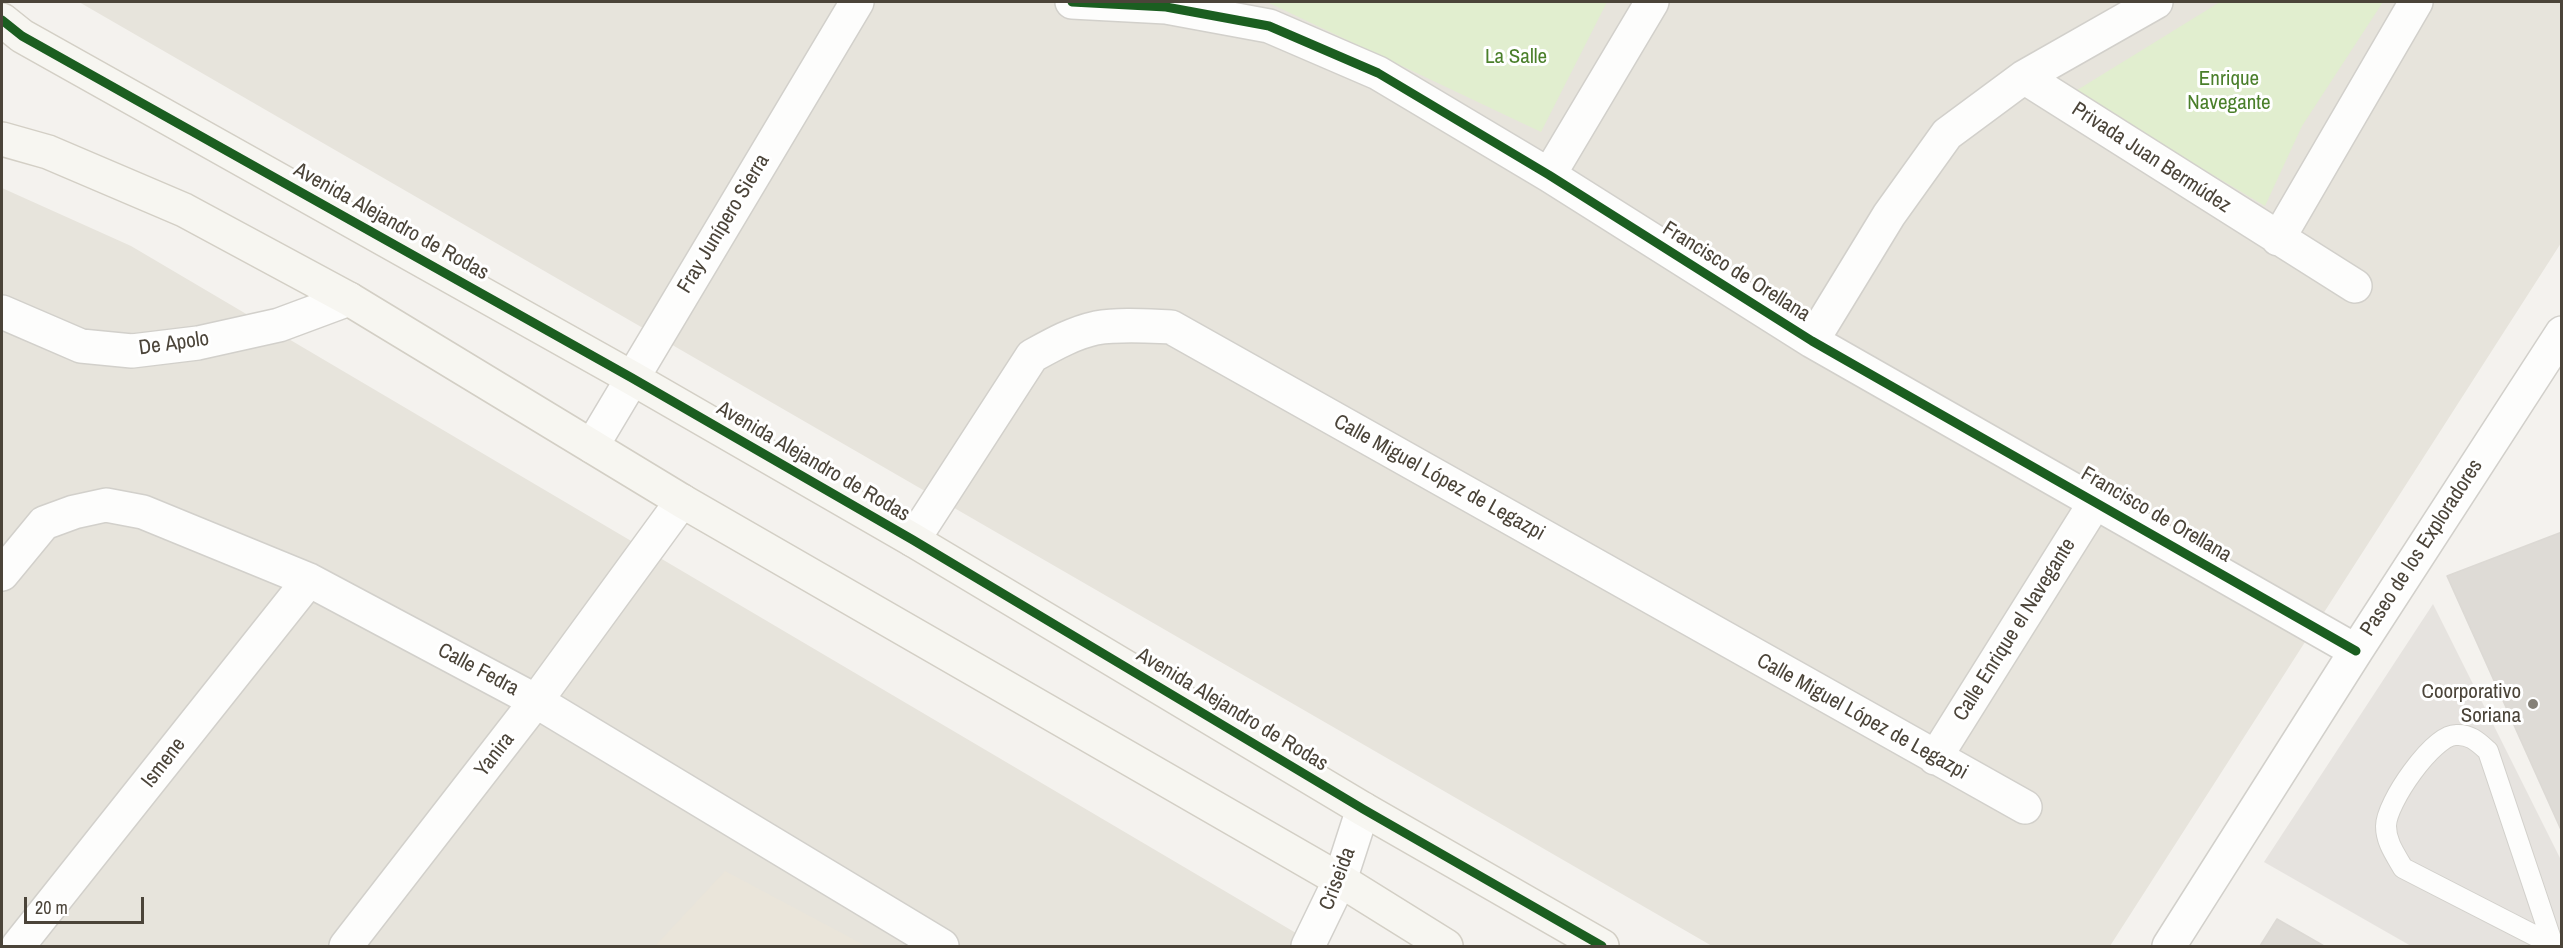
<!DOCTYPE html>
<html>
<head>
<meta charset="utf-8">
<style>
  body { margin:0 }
  #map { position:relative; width:2563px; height:948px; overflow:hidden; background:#f4f2ee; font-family:"Archivo Narrow",sans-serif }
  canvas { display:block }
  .frame { position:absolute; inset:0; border:3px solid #4b4439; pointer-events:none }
  .scale { position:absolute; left:24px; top:897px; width:120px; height:27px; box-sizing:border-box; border:3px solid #4b4439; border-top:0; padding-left:8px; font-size:18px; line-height:21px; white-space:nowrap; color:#4b4439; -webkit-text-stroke:4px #fff; paint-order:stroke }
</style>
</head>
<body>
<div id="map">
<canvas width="2563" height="948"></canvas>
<div class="frame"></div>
<div class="scale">20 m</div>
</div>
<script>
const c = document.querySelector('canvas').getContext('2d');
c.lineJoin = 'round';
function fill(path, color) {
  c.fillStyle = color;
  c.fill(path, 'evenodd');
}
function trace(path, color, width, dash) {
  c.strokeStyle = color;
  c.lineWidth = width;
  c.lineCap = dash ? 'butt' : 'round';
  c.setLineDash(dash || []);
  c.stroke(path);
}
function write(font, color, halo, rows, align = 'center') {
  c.font = font + ' "Archivo Narrow",sans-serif';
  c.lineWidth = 6;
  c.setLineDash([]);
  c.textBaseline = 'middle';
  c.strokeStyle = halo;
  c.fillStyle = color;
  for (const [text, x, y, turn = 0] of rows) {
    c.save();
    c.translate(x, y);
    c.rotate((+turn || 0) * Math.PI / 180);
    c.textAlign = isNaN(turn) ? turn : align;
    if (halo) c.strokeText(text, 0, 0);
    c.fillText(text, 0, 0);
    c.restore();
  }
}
fill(new Path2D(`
  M79 2H2561V243L2110 946H1712Z
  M2 188 131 246 1318 946H2Z`), '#e7e4dc');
fill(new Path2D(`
  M725 871 866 946H655Z`), '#eae5da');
fill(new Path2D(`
  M1267 2H1607L1541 132Z
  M2220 2H2383L2302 126 2265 206 2074 92Z`), '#e1eecf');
fill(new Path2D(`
  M2433 604 2561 860V946H2411L2264 862Z`), '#e6e3df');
fill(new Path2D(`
  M2278 921 2321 946H2262Z`), '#0003');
const building = new Path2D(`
  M2562 532V832L2447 576Z
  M2277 919 2324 946H2260Z`);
fill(building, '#dedbd6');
trace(building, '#dcd9d4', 1.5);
const lane = new Path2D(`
  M2553 945 2488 751C2478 742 2470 734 2456 735 2433 735 2386 803 2386 826 2386 842 2395 854 2403 868L2553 945 2562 944`);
const street = new Path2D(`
  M1072 2 1166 7 1269 26 1378 73 1549 175 1812 341 2356 651
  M2024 77 2355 286
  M1549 175 1652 2
  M2278 239 2416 2
  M2 312 81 346 132 351 198 343 279 325 349 299
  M1812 341 1889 215 1947 134 2024 77 2156 2
  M592 446 857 2
  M913 540 1032 356C1052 345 1073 333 1096 328 1120 324 1146 326 1171 327L2025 807
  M2 574 44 523 74 512 106 505 143 512 309 580 536 701 942 946
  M1935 758 2096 501
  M18 946 309 580
  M346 946 536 701 682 501
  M1308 946 1340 880 1363 809
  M2169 946 2356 651 2562 333`);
const secondary = new Path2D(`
  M2 20 22 36 632 378 913 540 1363 809 1602 946
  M2 139 48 152 184 210 349 299 682 501 1340 880 1446 946`);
trace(lane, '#d2d0cb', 22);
trace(street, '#d2d0cb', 36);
trace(secondary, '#d3cfc5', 36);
trace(lane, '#fdfdfc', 20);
trace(street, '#fdfdfc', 33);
trace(secondary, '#f7f6f1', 33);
trace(new Path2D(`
  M1072 2 1166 7 1269 26 1378 73 1549 175 1812 341 2356 651
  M2 20 22 36 632 378 913 540 1363 809 1602 946`), '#1b5e20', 9);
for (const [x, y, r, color] of [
  [2533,704,6,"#868178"]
]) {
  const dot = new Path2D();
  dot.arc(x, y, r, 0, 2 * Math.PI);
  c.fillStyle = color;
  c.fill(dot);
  trace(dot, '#fff', 2);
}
write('21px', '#4a7f2a', '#fff', [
  ["La Salle",1516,57],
  ["Enrique",2229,79],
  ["Navegante",2229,103]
]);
write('21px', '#4b4439', '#fff', [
  ["Privada Juan Bermúdez",2151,158,33],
  ["Avenida Alejandro de Rodas",391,222,29],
  ["Fray Junípero Sierra",724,224,-59],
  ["Francisco de Orellana",1736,272,32],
  ["De Apolo",174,344,-8],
  ["Avenida Alejandro de Rodas",813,462,30],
  ["Calle Miguel López de Legazpi",1439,478,29],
  ["Francisco de Orellana",2156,515,30],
  ["Paseo de los Exploradores",2422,548,-57],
  ["Calle Enrique el Navegante",2015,630,-58],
  ["Calle Fedra",478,670,28],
  ["Avenida Alejandro de Rodas",1232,710,31],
  ["Calle Miguel López de Legazpi",1862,717,29],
  ["Yanira",495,755,-52],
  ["Ismene",164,763,-52],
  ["Criseida",1338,879,-69]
]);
write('21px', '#4b4439', '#fff', [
  ["Coorporativo",2521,692],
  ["Soriana",2521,716]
], 'right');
</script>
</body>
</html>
